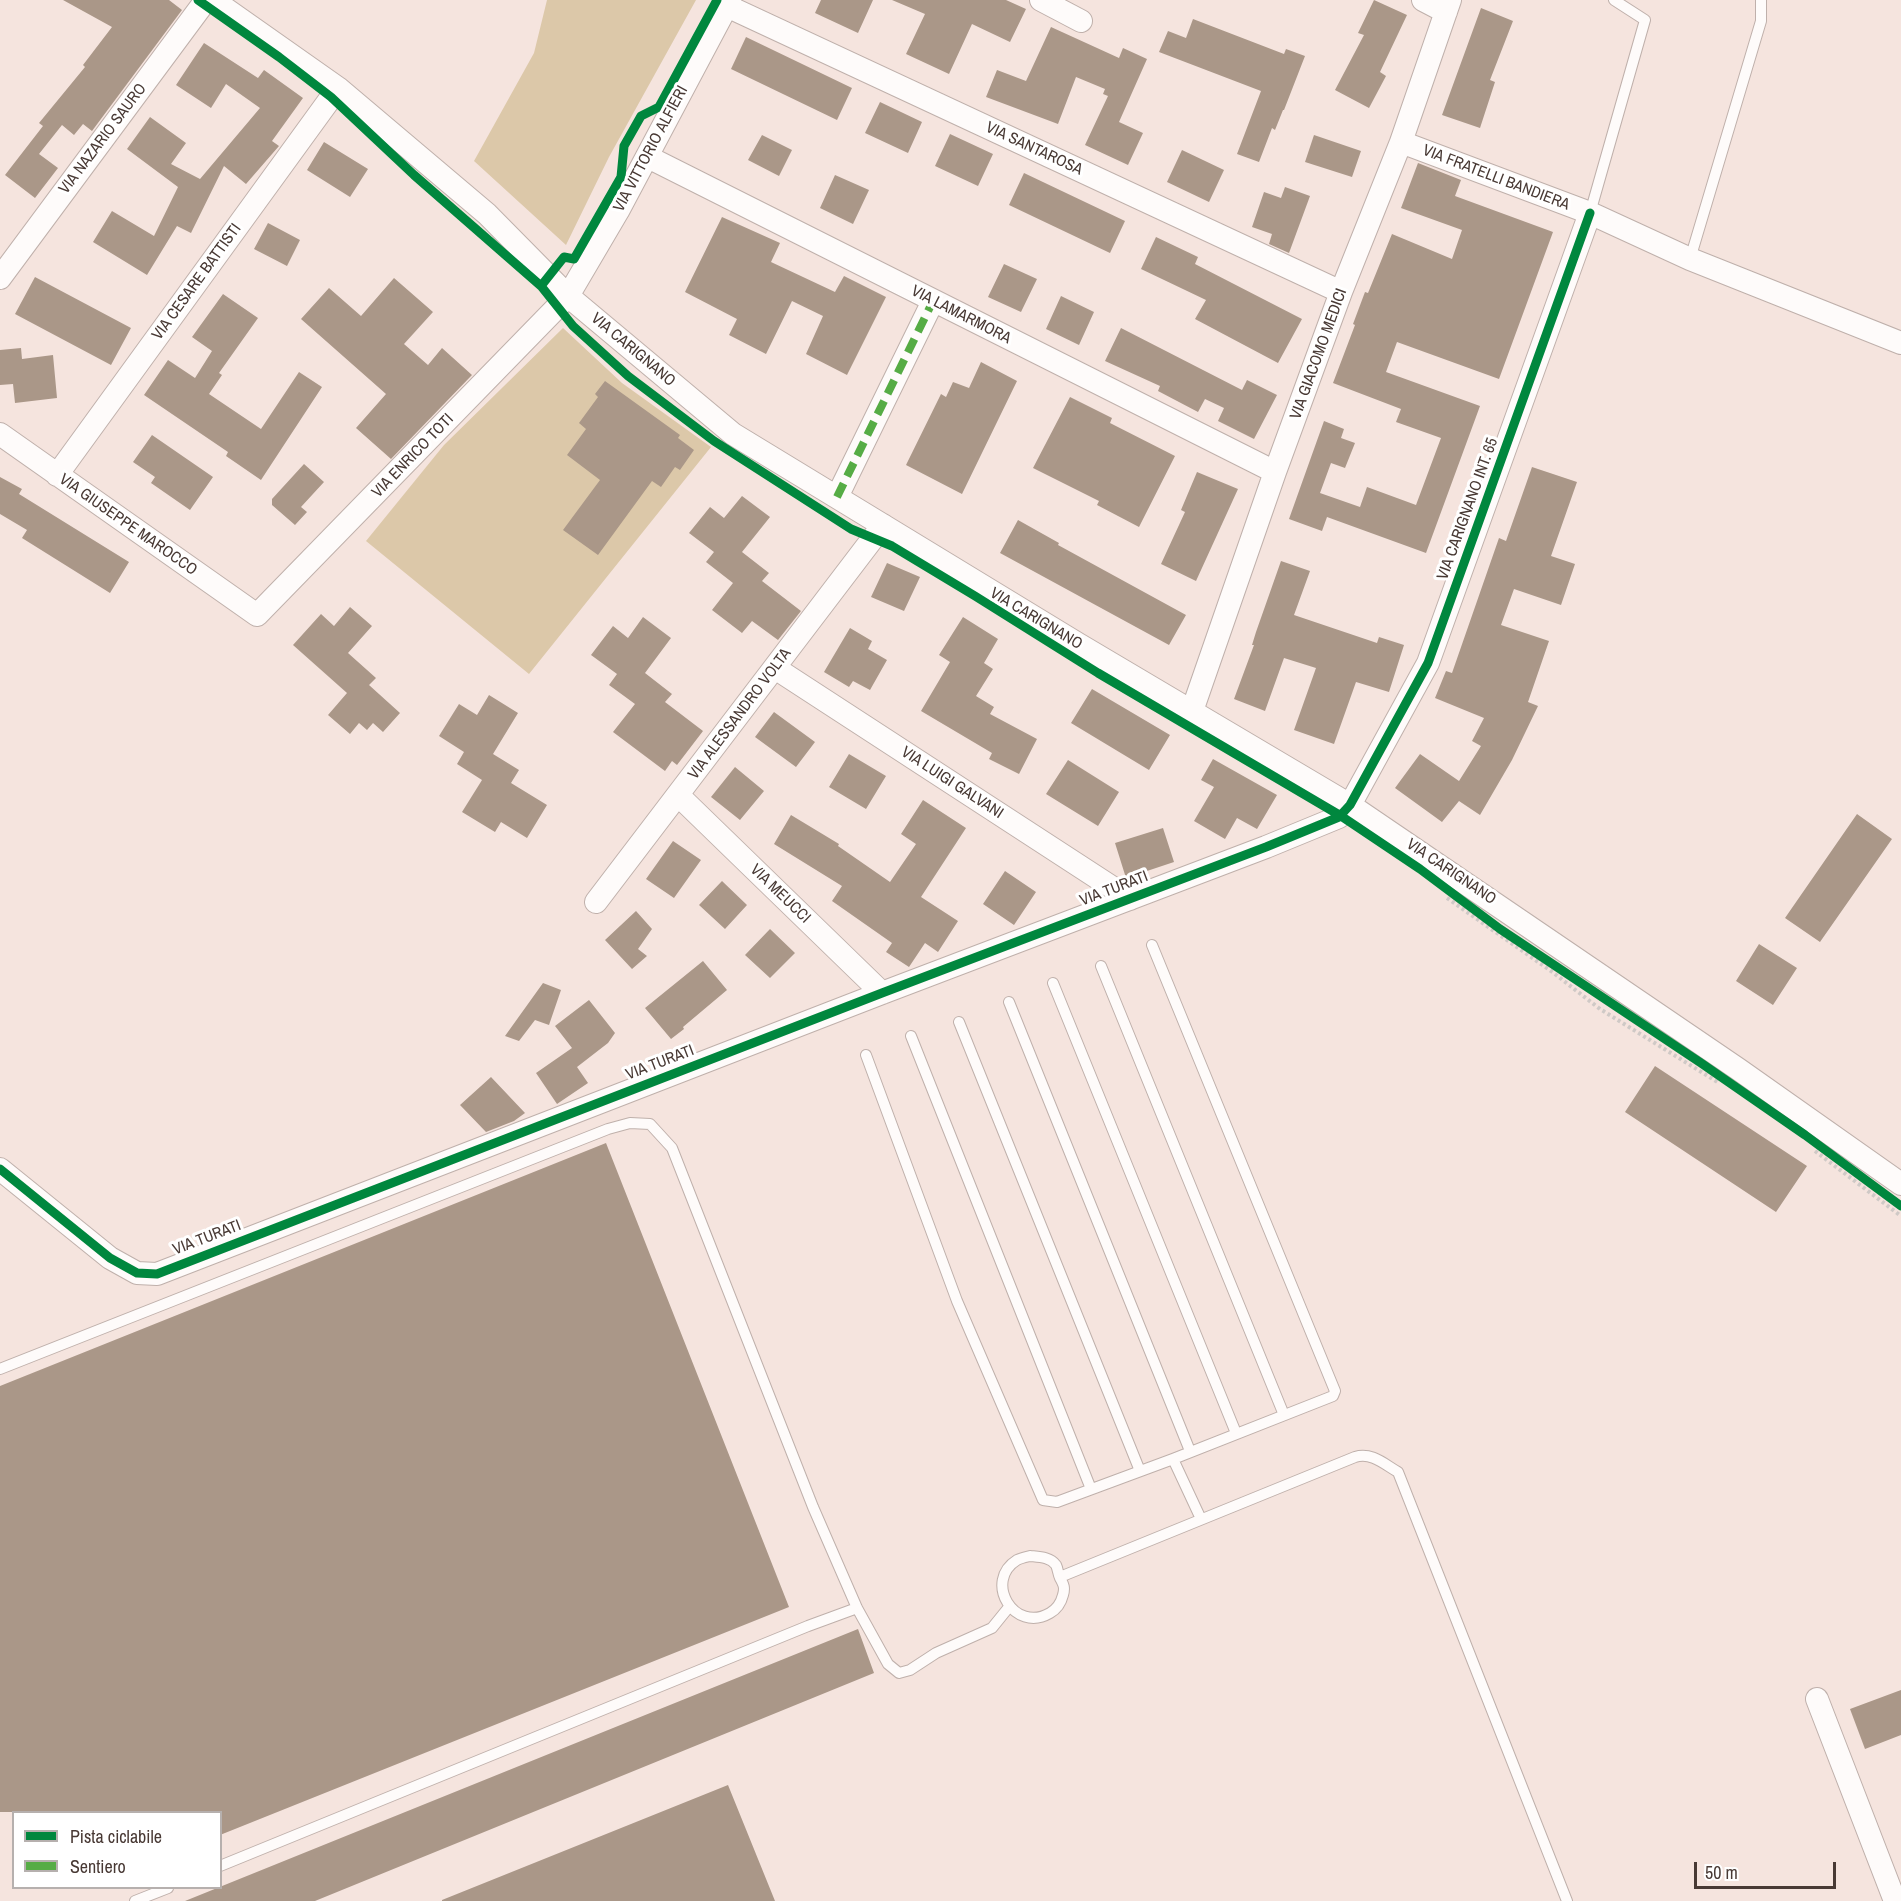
<!DOCTYPE html>
<html>
<head>
<meta charset="utf-8">
<style>
  body { margin:0 }
  #map { position:relative; width:1901px; height:1901px; overflow:hidden; background:#f5e4de; font-family:"Archivo Narrow",sans-serif }
  canvas { display:block }
  .legend { position:absolute; left:12px; top:1811px; width:210px; height:78px; box-sizing:border-box; background:#fff; border:2px solid #b6b0ae; margin:0; padding:8px 10px; list-style:none; font-size:18px; color:#483934 }
  .legend li { display:flex; align-items:center; gap:12px; height:30px }
  .legend b { width:30px; border:2px solid #b6b0ae }
  .scale { position:absolute; left:1694px; top:1862px; width:142px; height:27px; box-sizing:border-box; border:3px solid #483934; border-top:0; padding-left:8px; font-size:18px; line-height:21px; white-space:nowrap; color:#483934; -webkit-text-stroke:4px #fff; paint-order:stroke }
</style>
</head>
<body>
<div id="map">
<canvas width="1901" height="1901"></canvas>
<ul class="legend">
<li><b style="height:8px;background:#00873e"></b>Pista ciclabile</li>
<li><b style="height:8px;background:#56ac45"></b>Sentiero</li>
</ul>
<div class="scale">50 m</div>
</div>
<script>
const c = document.querySelector('canvas').getContext('2d');
c.lineJoin = 'round';
function fill(path, color) {
  c.fillStyle = color;
  c.fill(path, 'evenodd');
}
function trace(path, color, width, dash) {
  c.strokeStyle = color;
  c.lineWidth = width;
  c.lineCap = dash ? 'butt' : 'round';
  c.setLineDash(dash || []);
  c.stroke(path);
}
function write(font, color, halo, rows, align = 'center') {
  c.font = font + ' "Archivo Narrow",sans-serif';
  c.lineWidth = 6;
  c.setLineDash([]);
  c.textBaseline = 'middle';
  c.strokeStyle = halo;
  c.fillStyle = color;
  for (const [text, x, y, turn = 0] of rows) {
    c.save();
    c.translate(x, y);
    c.rotate((+turn || 0) * Math.PI / 180);
    c.textAlign = isNaN(turn) ? turn : align;
    if (halo) c.strokeText(text, 0, 0);
    c.fillText(text, 0, 0);
    c.restore();
  }
}
fill(new Path2D(`
  M547 0H696L609 157 566 245 474 161 534 53Z
  M563 328 622 383 711 447 529 674 366 541 444 445Z`), '#dcc8a9');
fill(new Path2D(`
  M63 0H169L182 10 92 131 83 124 74 135 62 125 39 154 58 168 35 198 5 175 43 126 39 123 85 67 83 65 112 27Z
  M821 0H873L858 33 815 13Z
  M892 0H1006L1026 9 1010 42 972 24 949 74 906 54 925 14Z
  M1374 0 1407 15 1380 72 1386 76 1369 108 1335 90 1364 35 1358 33Z
  M1481 8 1513 21 1490 80 1495 82 1480 128 1442 115Z
  M1193 19 1284 54 1286 49 1305 56 1284 110H1283L1275 130 1272 128 1259 162 1237 154 1261 91 1159 52 1168 31 1186 38Z
  M1051 27 1119 58 1123 48 1147 59 1119 122 1143 133 1128 165 1085 145 1108 96 1103 94 1105 89 1076 77 1058 124 986 97 997 70 1026 81Z
  M746 37 852 88 837 120 731 69Z
  M204 43 258 78 264 70 303 98 272 141 279 146 246 184 224 166 191 233 177 226 147 275 93 242 112 211 154 236 178 187 127 149 150 117 186 143 171 164 200 179 260 108 226 84 211 108 176 85Z
  M880 102 922 122 908 153 865 133Z
  M950 134 993 154 978 186 935 166Z
  M762 135 792 150 779 176 748 160Z
  M1314 135 1361 151 1352 177 1305 162Z
  M324 142 368 169 350 197 307 170Z
  M1182 150 1224 170 1209 202 1167 182Z
  M1418 163 1461 180 1455 196 1553 232 1499 379 1397 342 1386 372 1480 406 1426 553 1327 517 1322 531 1289 519 1324 421 1344 429 1341 438 1355 443 1345 468 1331 463 1320 493 1360 507 1367 487 1416 505 1441 438 1396 422 1401 409 1333 383 1355 325 1353 324 1365 292 1368 293 1392 234 1452 259 1462 230 1401 208Z
  M1024 173 1125 221 1110 253 1009 205Z
  M835 175 869 190 853 224 820 208Z
  M1285 187 1310 196 1289 253 1269 244 1272 234 1252 227 1264 192 1281 198Z
  M722 217 780 243 771 262 835 292 844 276 886 297 847 375 806 354 823 316 792 301 766 354 729 335 737 319 685 292Z
  M268 223 300 240 287 266 254 249Z
  M1156 237 1198 257 1195 264 1302 319 1278 363 1195 319 1206 300 1141 269Z
  M1004 264 1037 279 1021 312 988 297Z
  M35 277 131 328 111 365 15 314Z
  M394 278 433 312 404 344 428 365 442 348 472 375 391 459 356 428 386 394 301 319 329 288 361 316Z
  M223 294 258 318 219 373 222 375 209 394 261 429 299 372 322 387 261 480 226 456 228 452 144 395 168 360 195 378 212 351 192 337Z
  M1061 296 1094 312 1079 345 1046 329Z
  M1121 328 1242 390 1247 380 1277 395 1254 439 1218 421 1224 408 1205 399 1198 412 1158 391 1160 386 1105 361Z
  M21 348 22 359 53 355 57 398 15 403 13 384 0 385V350Z
  M981 362 1017 381 962 494 906 465 941 394 946 397 953 382 969 388Z
  M605 381 680 435 678 438 694 450 680 470 675 467 661 487 652 481 598 555 563 530 600 480 567 455 586 429 579 423 598 397 595 394Z
  M1070 397 1112 418 1110 423 1175 456 1139 527 1097 505 1099 501 1033 468Z
  M152 435 213 477 190 510 151 483 155 477 133 462Z
  M304 464 324 482 301 507 307 512 295 525 272 505V499Z
  M1532 467 1577 482 1551 556 1575 564 1561 605 1514 589 1501 625 1549 641 1528 702 1538 706 1512 760 1480 815 1459 801 1442 822 1395 788 1420 754 1459 781 1481 746 1472 741 1484 718 1435 698 1446 671 1452 673 1499 538 1506 541Z
  M1197 472 1238 489 1196 581 1161 564 1185 512 1181 510Z
  M0 477 22 489 19 494 129 562 110 593 22 538 27 530 0 514Z
  M742 496 770 517 742 552 769 573 762 581 801 611 778 640 752 621 742 633 712 610 733 583 706 562 714 552 689 533 710 507 724 518Z
  M1018 520 1059 543 1058 545 1186 615 1169 645 1000 553Z
  M1281 561 1310 571 1294 615 1377 643 1379 637 1404 645 1389 692 1356 682 1334 744 1294 730 1316 668 1284 658 1265 711 1234 699 1254 645H1252L1256 632Z
  M887 563 920 577 904 611 871 597Z
  M350 607 372 626 348 653 376 678 369 685 400 713 383 732 373 723 367 730 359 723 350 734 328 715 347 693 293 645 321 614 334 626Z
  M643 617 671 638 645 673 672 694 665 702 703 731 677 765 672 761 665 771 613 732 635 704 609 685 617 674 591 655 613 626 628 638Z
  M963 617 998 639 984 663 993 669 976 696 994 707 990 714 1037 739 1019 774 989 759 992 753 921 711 950 662 939 655Z
  M850 628 872 641 868 649 887 660 870 690 853 681 849 687 824 672Z
  M1092 689 1170 735 1149 770 1071 723Z
  M489 695 518 713 493 754 519 770 511 783 547 805 527 838 501 822 495 832 462 812 482 780 457 764 464 752 439 736 459 704 477 715Z
  M774 712 815 742 796 767 755 737Z
  M849 754 886 776 866 809 829 787Z
  M1213 759 1277 795 1257 829 1237 818 1225 839 1194 821 1214 787 1201 780Z
  M1068 760 1119 792 1098 826 1046 794Z
  M735 767 764 791 740 820 711 797Z
  M923 800 966 828 921 897 958 921 938 952 925 943 909 967 886 952 892 943 832 901 842 886 774 844 791 815 839 844 838 846 890 882 916 844 901 834Z
  M1857 814 1892 839 1820 942 1785 918Z
  M1163 828 1174 862 1126 878 1115 843Z
  M673 841 701 860 674 898 646 879Z
  M1005 871 1036 892 1014 925 983 904Z
  M722 881 747 905 725 929 699 905Z
  M636 911 652 929 638 949 647 956 632 969 605 940Z
  M770 929 795 953 770 978 745 955Z
  M1759 944 1797 968 1773 1005 1736 981Z
  M703 961 727 990 683 1027 684 1029 671 1039 645 1008Z
  M543 983 561 990 549 1025 535 1020 519 1041 505 1036Z
  M589 1000 615 1033 608 1043 577 1067 588 1083 557 1104 536 1073 572 1048 555 1026Z
  M1655 1066 1807 1166 1776 1212 1625 1112Z
  M491 1077 525 1113 514 1121 486 1132 460 1105Z
  M606 1143 789 1607 220 1835V1812H0V1386Z
  M858 1629 874 1673 315 1901H185Z
  M1901 1690V1735L1865 1749 1850 1709Z
  M728 1785 775 1901H442V1900Z`), '#aa9788');
const lane = new Path2D(`
  M1590 213 1645 20 1614 0
  M1690 259 1761 21V0
  M1101 966 1284 1415
  M1053 983 1236 1433
  M1009 1002 1190 1451
  M959 1022 1140 1471
  M911 1036 1091 1489
  M866 1055 957 1301 1043 1500 1057 1502 1173 1459 1333 1396 1335 1391 1152 945
  M0 1369 608 1129 630 1123 650 1124 672 1148 813 1507 857 1608 888 1664 899 1673 910 1670 936 1653 992 1628 1009 1607
  M1173 1459 1201 1519
  M1030 1556C1039 1557 1050 1557 1056 1565 1058 1569 1058 1574 1060 1578 1064 1585 1065 1588 1063 1595 1061 1603 1057 1609 1050 1613 1014 1634 983 1581 1017 1560 1021 1558 1026 1557 1030 1556Z
  M1060 1577 1355 1457C1372 1452 1384 1464 1398 1472L1567 1901
  M220 1866 808 1626 857 1608
  M135 1901 168 1888`);
const street = new Path2D(`
  M213 0 338 88 487 214 568 296 733 434 1078 644 1350 805 1738 1069 1901 1184
  M1041 0 1081 21
  M1423 0 1446 12
  M727 6 1341 292
  M1401 142 1590 213 1690 259 1901 343
  M648 157 1275 472
  M0 278 206 0
  M0 434 257 615 568 296 618 211 730 0
  M57 475 338 88
  M837 497 933 301
  M775 668 1130 899
  M1192 711 1275 472 1341 292 1401 142 1450 0
  M678 795 882 993
  M596 902 883 525
  M0 1169 110 1258 137 1273 157 1274 882 993 1266 847 1339 817 1350 805 1428 663 1590 213
  M1817 1699 1895 1901`);
trace(lane, '#bfb0ab', 12);
trace(street, '#bfb0ab', 24);
trace(new Path2D(`
  M1447 898 1551 971 1600 1009 1719 1083
  M1815 1151 1901 1216`), '#cfc9c6', 4, [3, 3]);
trace(lane, '#fefbfa', 10);
trace(street, '#fefbfa', 22);
trace(new Path2D(`
  M837 497 933 301`), '#56ac45', 8, [15, 8]);
trace(new Path2D(`
  M198 0 279 57 331 97 414 175 541 286 573 326 628 376 714 441 851 529 892 546 975 596 1098 673 1341 816 1420 869 1500 929 1701 1063 1805 1135 1901 1206
  M541 286 564 257 574 259 621 177 624 146 641 116 659 107 717 0
  M0 1169 110 1258 137 1273 157 1274 882 993 1266 847 1339 817 1350 805 1428 663 1590 213`), '#00873e', 9);
write('16px', '#483934', '#fff', [
  ["VIA NAZARIO SAURO",103,139,-53],
  ["VIA VITTORIO ALFIERI",651,149,-62],
  ["VIA SANTAROSA",1034,149,25],
  ["VIA FRATELLI BANDIERA",1496,178,21],
  ["VIA CESARE BATTISTI",197,282,-54],
  ["VIA LAMARMORA",961,315,27],
  ["VIA CARIGNANO",633,350,40],
  ["VIA GIACOMO MEDICI",1319,354,-70],
  ["VIA ENRICO TOTI",413,456,-46],
  ["VIA CARIGNANO INT. 65",1468,509,-70],
  ["VIA GIUSEPPE MAROCCO",128,525,35],
  ["VIA CARIGNANO",1036,619,31],
  ["VIA ALESSANDRO VOLTA",740,714,-53],
  ["VIA LUIGI GALVANI",952,783,33],
  ["VIA CARIGNANO",1451,872,34],
  ["VIA TURATI",1114,889,-21],
  ["VIA MEUCCI",780,894,44],
  ["VIA TURATI",660,1063,-21],
  ["VIA TURATI",207,1238,-21]
]);
</script>
</body>
</html>
